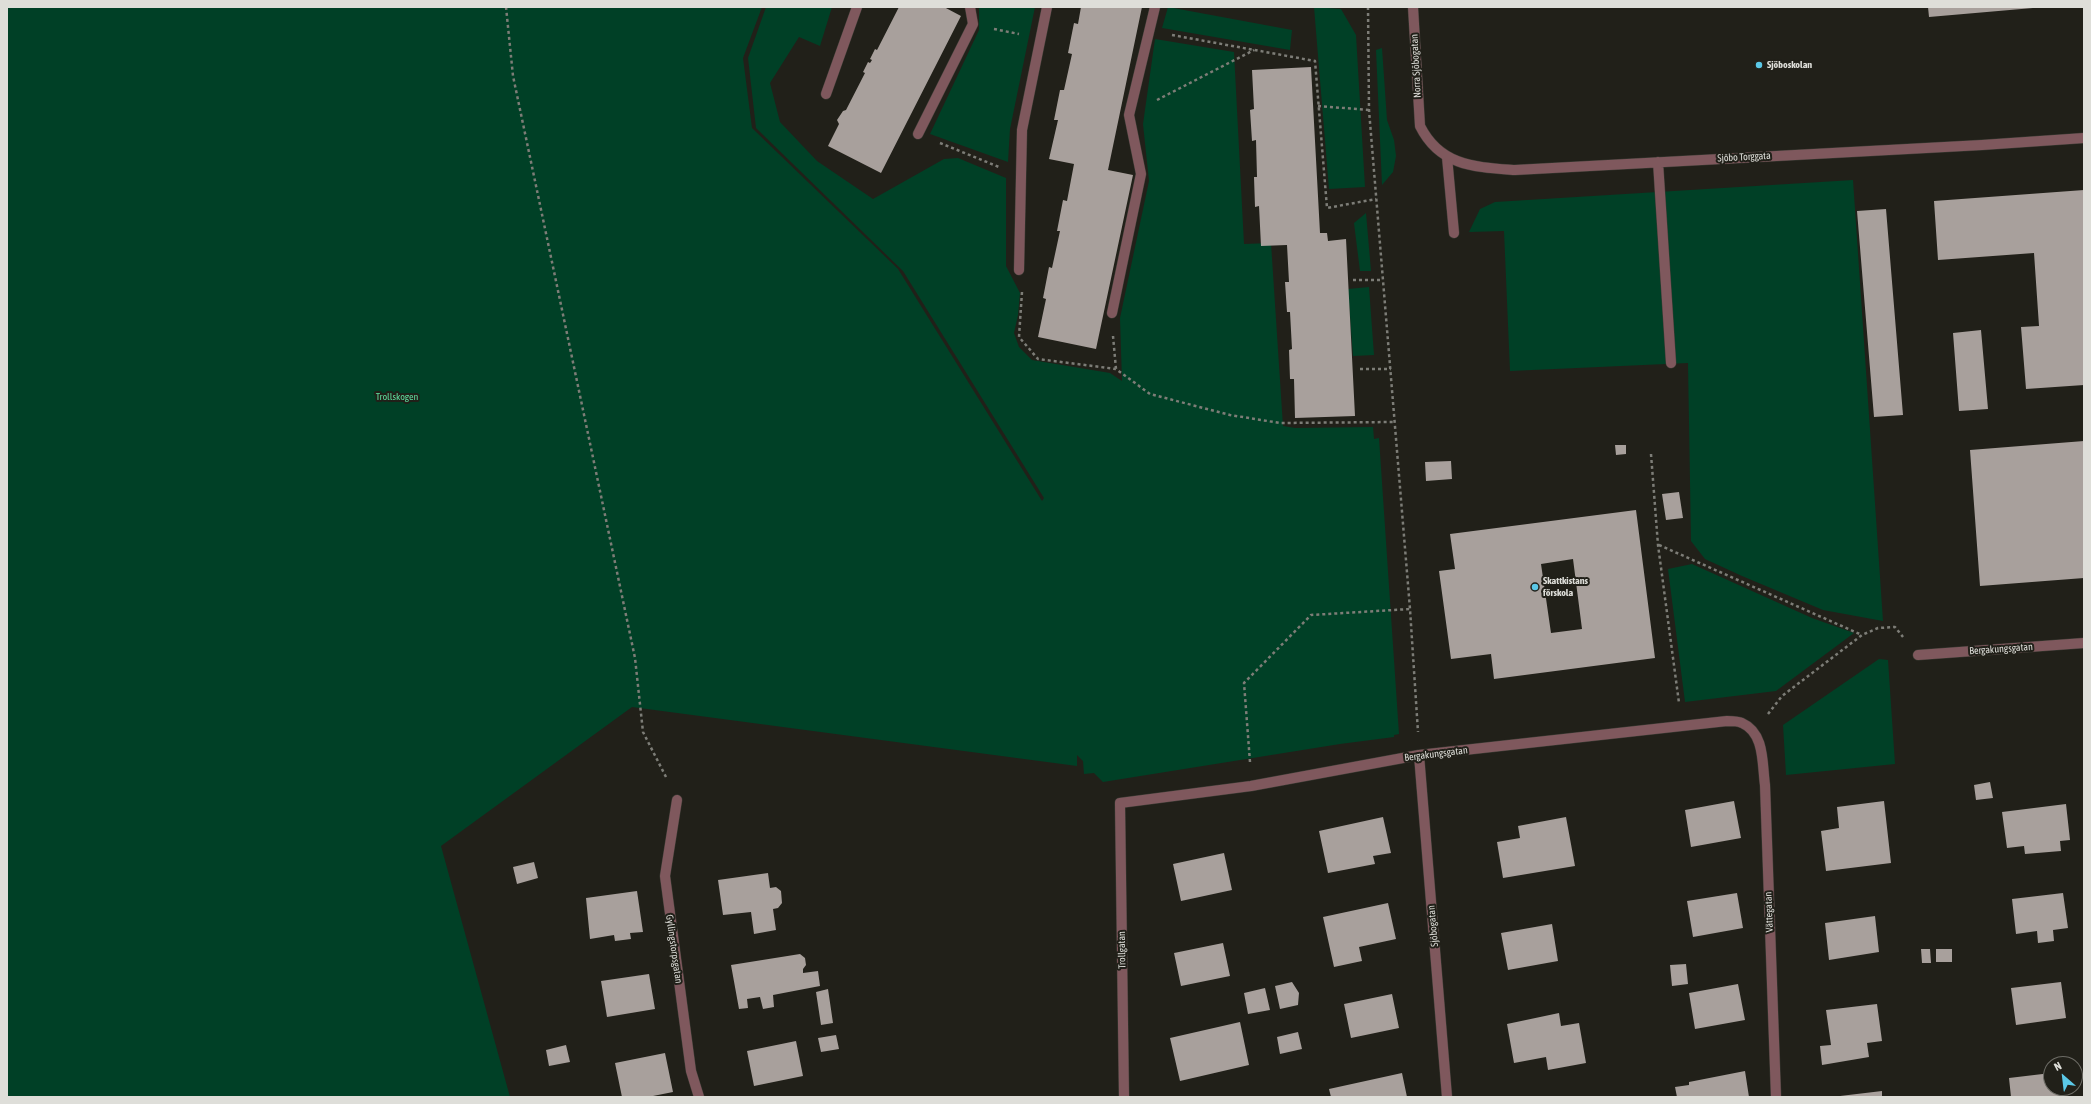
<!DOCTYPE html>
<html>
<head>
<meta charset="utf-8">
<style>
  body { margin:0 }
  #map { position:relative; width:2091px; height:1104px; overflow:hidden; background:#212019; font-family:"Asap Condensed",sans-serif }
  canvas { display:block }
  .frame { position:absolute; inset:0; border:8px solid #deded9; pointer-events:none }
  .north { position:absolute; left:2043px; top:1056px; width:40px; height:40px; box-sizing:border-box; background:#212019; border:1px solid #6d6c66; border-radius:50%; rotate:332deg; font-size:11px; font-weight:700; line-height:16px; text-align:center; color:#deded9 }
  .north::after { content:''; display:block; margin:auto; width:14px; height:18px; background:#5bc8e7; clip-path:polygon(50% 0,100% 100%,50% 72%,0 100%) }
</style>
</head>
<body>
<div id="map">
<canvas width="2091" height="1104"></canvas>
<div class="frame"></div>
<div class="north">N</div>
</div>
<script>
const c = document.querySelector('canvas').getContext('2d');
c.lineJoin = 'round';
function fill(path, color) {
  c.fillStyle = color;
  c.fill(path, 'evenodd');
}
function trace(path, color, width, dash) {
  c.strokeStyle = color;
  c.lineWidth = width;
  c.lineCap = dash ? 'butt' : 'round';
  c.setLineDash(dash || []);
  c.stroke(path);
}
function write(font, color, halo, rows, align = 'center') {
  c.font = font + ' "Asap Condensed",sans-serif';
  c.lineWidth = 4;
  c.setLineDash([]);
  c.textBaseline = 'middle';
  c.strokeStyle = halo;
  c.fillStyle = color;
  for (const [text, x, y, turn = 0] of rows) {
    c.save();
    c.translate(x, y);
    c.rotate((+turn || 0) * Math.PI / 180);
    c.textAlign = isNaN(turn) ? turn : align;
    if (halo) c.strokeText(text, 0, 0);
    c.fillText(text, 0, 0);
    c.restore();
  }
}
fill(new Path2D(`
  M7 7H762L743 58 752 128 898 269 1042 501 1044 498 903 271 756 128 748 58 766 7H832L820 46 799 37 770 83 780 122 817 161 873 199 944 159 958 158 1006 178V266L1020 293 1018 315 1014 333 1019 347 1032 360 1110 373 1122 381 1120 318 1149 181 1143 124 1155 39 1234 52 1244 244 1271 243 1283 426 1295 428 1373 427 1374 439 1379 438 1399 734 1394 735V737L1340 744 1103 782 1094 773 1084 774 1083 761 1077 755V766L632 707 441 846 510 1097H7Z
  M979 7H1035L1010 129 1008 162 930 134 979 30Z
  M1168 7 1292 30 1290 50 1162 28Z
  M1314 7 1341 9 1356 35 1365 187 1329 189Z
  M1382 48 1387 120 1394 140 1396 156 1393 172 1382 185 1376 50Z
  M1853 180 1883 621 1823 610 1742 576 1705 559 1691 541 1688 363 1510 371 1504 231 1469 232 1480 209 1495 202Z
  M1366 213 1371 271H1360L1354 223Z
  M1369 287 1374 355 1353 356 1348 289Z
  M1692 564 1812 618 1854 633 1776 691 1685 702 1668 569Z
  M1879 659 1888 660 1895 764 1786 775 1783 725Z`), '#004026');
fill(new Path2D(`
  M899 7H944L961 16 881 173 828 146 839 124 837 120 843 111 846 110 865 73 863 72 868 62 870 63 872 60 870 59 875 49 877 50Z
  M1081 7H1142L1108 170 1133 175 1096 349 1038 337 1046 299 1043 298 1049 267 1052 268 1060 231H1057L1063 200 1067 201 1074 164 1049 159 1058 120H1054L1060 90H1064L1072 54 1068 53 1074 23 1078 24Z
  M1928 7H2033V8L1929 17Z
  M1311 67 1320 233H1327L1328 241 1346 239 1355 416 1295 418 1294 379H1290L1289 350 1292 349 1290 312H1287L1285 282H1289L1287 245 1261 246 1259 206 1255 207 1254 177H1257L1256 140 1252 141 1250 110 1254 109 1252 70Z
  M2084 190V385L2026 389 2021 327 2039 326 2034 253 1938 260 1934 201Z
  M1886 209 1903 415 1874 417 1857 211Z
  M1981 330 1988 409 1959 411 1953 333Z
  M2084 441V578L1980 586 1970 450Z
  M1615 445H1626V454L1616 455Z
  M1451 461 1452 479 1426 481 1425 462Z
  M1679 492 1683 518 1666 520 1662 494Z
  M1636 510 1655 658 1494 679 1491 654 1451 659 1439 571 1455 569 1450 534ZM1573 559 1582 629 1551 633 1541 564Z
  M1990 782 1993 798 1976 800 1974 785Z
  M1734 801 1741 838 1691 847 1685 810Z
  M1884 801 1891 863 1826 871 1821 831 1839 828 1837 807Z
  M2066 804 2070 840 2060 841 2061 851 2025 854 2024 846 2007 848 2002 812Z
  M1383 817 1391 853 1373 856 1375 864 1328 873 1319 831Z
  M1566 817 1575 866 1503 878 1497 842 1520 838 1518 826Z
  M1224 853 1232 890 1181 901 1173 864Z
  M534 862 538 878 517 884 513 867Z
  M768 873 770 888 776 887 781 891 782 903 778 908 773 909 776 930 754 934 751 912 723 915 718 880Z
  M637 891 643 932 630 933 631 939 615 941 614 935 590 939 586 898Z
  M1737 893 1743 928 1693 937 1687 901Z
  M2063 893 2068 928 2053 930 2054 941 2038 943 2037 931 2016 934 2012 899Z
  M1388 903 1396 939 1359 947 1362 961 1334 967 1323 917Z
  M1875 916 1879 952 1829 960 1825 923Z
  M1552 924 1558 961 1508 970 1501 933Z
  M1223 943 1230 976 1181 986 1174 953Z
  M1921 949H1930L1931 963H1922Z
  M1936 949H1952V962H1936Z
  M800 954 805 958 806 965 803 969V973L818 971 820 986 773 995 774 1007 763 1009 760 997 747 999 748 1008 739 1009 731 965Z
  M1686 964 1688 984 1672 986 1670 965Z
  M649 974 655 1009 607 1017 601 981Z
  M1292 982 1299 993 1298 1005 1280 1009 1275 986Z
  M2061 982 2066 1018 2016 1025 2011 988Z
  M1738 984 1745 1020 1695 1029 1689 993Z
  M1265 988 1270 1010 1248 1014 1244 993Z
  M828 989 833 1023 821 1025 816 992Z
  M1392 994 1399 1028 1351 1038 1344 1004Z
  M1877 1004 1882 1041 1867 1043 1869 1057 1822 1065 1820 1046 1831 1045 1826 1010Z
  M1559 1013 1561 1026 1579 1023 1586 1063 1548 1070 1546 1057 1514 1063 1507 1024Z
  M1240 1022 1249 1065 1180 1081 1170 1038Z
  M1298 1032 1302 1049 1280 1054 1277 1037Z
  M836 1035 839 1049 821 1052 818 1038Z
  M796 1041 803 1076 754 1086 747 1051Z
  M566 1045 570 1062 549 1066 546 1050Z
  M665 1053 673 1092 648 1097H622L615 1063Z
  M1745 1071 1749 1097H1677L1675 1087 1689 1085V1082Z
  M1402 1073 1407 1097H1331L1329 1089Z
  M2051 1073V1088H2062L2063 1097H2011L2009 1078Z
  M1882 1091V1097H1840V1096Z`), '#a8a09c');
const minor = new Path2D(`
  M1413 7 1420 126C1440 166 1474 167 1515 170L1982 145 2084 138
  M826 94 857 7
  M918 134 973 24 970 7
  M1447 157 1454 233
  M1658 162 1671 363
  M1019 270 1022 130 1047 7
  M1112 313 1141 174 1129 115 1155 7
  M1918 655 2084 643
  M1419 755 1447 1097
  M677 800 665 876 691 1071 699 1097
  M1124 1097 1120 803 1251 786 1419 755 1727 721C1731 721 1738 721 1742 723 1765 733 1762 764 1765 785L1776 1097`);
trace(minor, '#3b3b34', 11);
trace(new Path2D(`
  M506 7 513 76 635 658 643 732 667 779
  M1368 7 1369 110 1410 609 1418 732
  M994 29 1019 34
  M1172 35 1315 61 1327 208 1376 199
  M1157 100 1254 50
  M1318 106 1369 110
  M940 143 999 167
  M1353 280H1381
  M1022 292 1019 337 1038 359 1116 369 1150 394 1230 415 1280 423 1394 422
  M1113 336 1116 369
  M1360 369H1391
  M1651 454 1658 545 1679 703
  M1659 545 1862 635
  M1768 714 1782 696 1862 635 1878 628 1895 627 1903 637
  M1250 762 1244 683 1311 615 1410 609`), '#7d7d77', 2.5, [3, 3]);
trace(minor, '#7f585d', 10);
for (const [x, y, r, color] of [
  [1759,65,4,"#5bc8e7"],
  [1535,587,4,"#5bc8e7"]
]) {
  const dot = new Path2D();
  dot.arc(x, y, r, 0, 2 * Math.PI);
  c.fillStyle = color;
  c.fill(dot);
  trace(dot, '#212019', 1.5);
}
write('bold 10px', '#deded9', '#212019', [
  ["Sjöboskolan",1767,65],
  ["Skattkistans",1543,581],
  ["förskola",1543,593]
], 'left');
write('10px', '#deded9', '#212019', [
  ["Norra Sjöbogatan",1416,66,-93],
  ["Sjöbo Torggata",1744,157,-3],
  ["Bergakungsgatan",2001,649,-4],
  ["Bergakungsgatan",1436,754,-7],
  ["Vättegatan",1769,912,-92],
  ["Sjöbogatan",1433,926,-95],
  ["Gyllingstorpsgatan",674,949,82],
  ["Trollgatan",1122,950,-91]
]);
write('10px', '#5edb9c', '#212019', [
  ["Trollskogen",397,397]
]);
</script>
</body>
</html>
